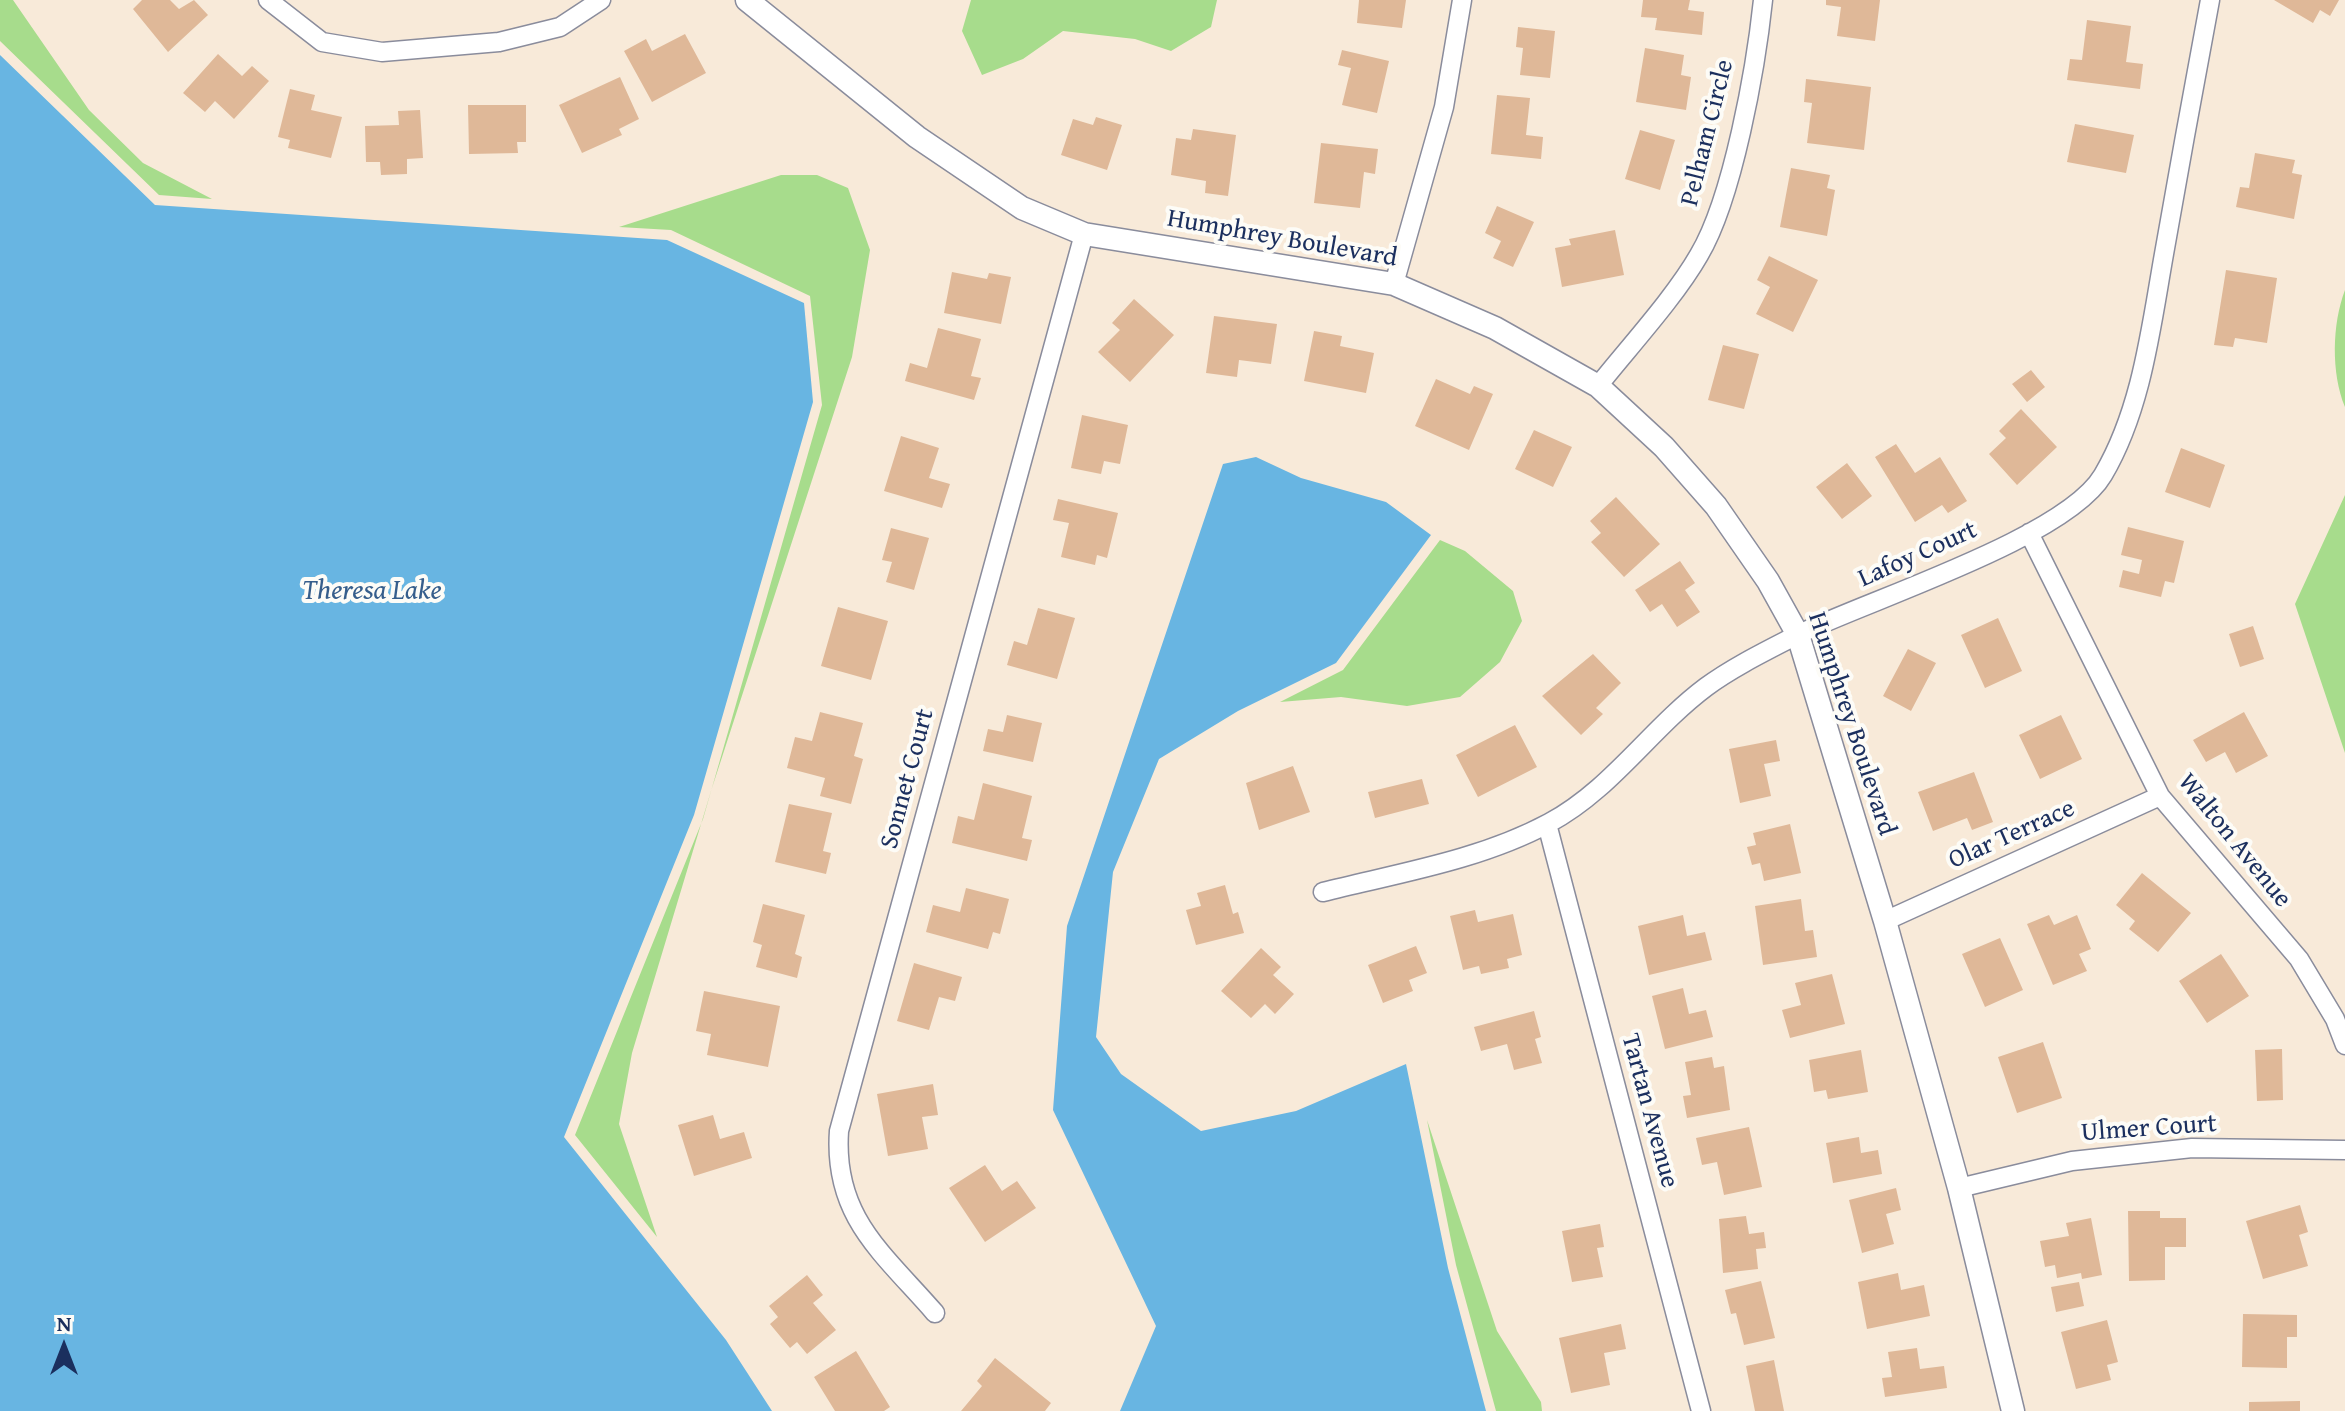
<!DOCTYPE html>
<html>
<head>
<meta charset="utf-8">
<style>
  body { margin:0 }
  #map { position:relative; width:2345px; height:1411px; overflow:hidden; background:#f8ead9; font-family:"Gentium Book Plus",serif }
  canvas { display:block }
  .north { position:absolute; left:24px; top:1307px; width:80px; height:80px; -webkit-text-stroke:6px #fdfcf7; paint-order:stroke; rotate:0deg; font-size:22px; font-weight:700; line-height:32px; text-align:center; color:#1b2f5e }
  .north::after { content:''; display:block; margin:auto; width:28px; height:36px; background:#1b2f5e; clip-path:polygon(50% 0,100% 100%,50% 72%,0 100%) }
</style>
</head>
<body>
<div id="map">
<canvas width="2345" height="1411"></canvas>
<div class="north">N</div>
</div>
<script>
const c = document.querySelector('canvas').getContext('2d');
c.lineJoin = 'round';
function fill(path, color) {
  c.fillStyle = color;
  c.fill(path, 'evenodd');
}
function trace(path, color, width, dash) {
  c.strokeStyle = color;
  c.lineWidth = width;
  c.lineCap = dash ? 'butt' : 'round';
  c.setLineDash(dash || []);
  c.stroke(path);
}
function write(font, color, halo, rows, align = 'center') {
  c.font = font + ' "Gentium Book Plus",serif';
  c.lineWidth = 8;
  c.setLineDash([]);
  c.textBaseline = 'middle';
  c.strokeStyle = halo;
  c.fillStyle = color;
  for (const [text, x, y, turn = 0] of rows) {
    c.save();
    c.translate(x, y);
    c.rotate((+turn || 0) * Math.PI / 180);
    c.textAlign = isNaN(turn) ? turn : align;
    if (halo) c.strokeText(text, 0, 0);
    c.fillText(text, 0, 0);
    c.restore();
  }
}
fill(new Path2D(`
  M0 0H13L89 110 143 163 212 199 159 195 0 41Z
  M971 0H1217L1211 27 1171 51 1135 39 1063 31 1023 59 982 75 962 31Z
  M781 175H817L848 188 870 250 852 357 711 791 632 1053 619 1124 657 1237 575 1135 703 819 822 405 810 296 671 230 619 227Z
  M2345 290V407C2331 373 2332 324 2345 290Z
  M2345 495V753L2295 604Z
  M1440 540 1465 551 1513 591 1522 621 1500 662 1460 697 1407 706 1341 697 1280 702 1343 670Z
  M1427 1120 1497 1331 1541 1402 1542 1411H1496L1456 1265Z`), '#a7dc8c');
fill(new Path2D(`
  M0 55 155 205 667 240 804 303 813 402 694 815 564 1137 726 1340 772 1411H0Z
  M1256 457 1301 478 1386 502 1431 535 1336 663 1238 711 1159 759 1113 872 1096 1037 1121 1074 1201 1131 1296 1111 1406 1064 1448 1268 1486 1411H1120L1156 1326 1053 1110 1067 926 1223 464Z`), '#68b5e2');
fill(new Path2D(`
  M142 0H170L179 9 194 0 208 15 168 52 133 9Z
  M1359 0H1406L1402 28 1357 23Z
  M1643 0H1690L1688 10 1704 12 1702 35 1655 30 1657 18 1641 17Z
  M1826 0H1880L1875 41 1837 36 1841 7 1826 5Z
  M2274 0H2339L2330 16 2320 10 2313 23Z
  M2087 20 2131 26 2126 62 2143 64 2140 89 2067 80 2070 59 2082 60Z
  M1518 27 1555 31 1550 78 1520 75 1523 48 1516 47Z
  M685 34 706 73 652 102 624 51 646 39 652 51Z
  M1645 48 1684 55 1681 75 1691 77 1686 110 1636 102Z
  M1342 50 1389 61 1377 113 1342 105 1351 68 1338 65Z
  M218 54 242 76 252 66 269 81 234 119 215 101 205 112 183 93Z
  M620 77 639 119 619 129 622 135 582 153 559 105Z
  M1806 79 1871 87 1864 150 1807 143 1812 103 1804 102Z
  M290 89 315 95 311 110 342 117 331 158 288 148 290 140 278 137Z
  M1497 95 1530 98 1526 135 1543 137 1541 159 1491 154Z
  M468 105H526V142H517L518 153 469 154Z
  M420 110 423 158 407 159V174L381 175 380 162H366L365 126 399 125 398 111Z
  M1096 117 1122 125 1107 170 1061 155 1073 119 1093 125Z
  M2075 124 2134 135 2126 173 2067 162Z
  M1193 129 1236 135 1228 196 1205 193 1206 181 1171 175 1176 138 1191 140Z
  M1640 130 1675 140 1660 190 1625 179Z
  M1321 143 1378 149 1375 174 1364 172 1360 208 1314 203Z
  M2255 153 2295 160 2292 173 2302 175 2294 219 2236 207 2240 187 2249 188Z
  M1791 168 1830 175 1827 188 1835 190 1827 236 1780 227Z
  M1497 206 1534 222 1513 267 1493 258 1501 241 1485 233Z
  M1615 230 1624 275 1562 287 1555 248 1571 245 1569 239Z
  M1769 256 1818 280 1793 332 1756 314 1770 287 1757 280Z
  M2226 270 2277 278 2267 343 2235 338 2233 347 2214 345Z
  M952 272 987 279 989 273 1011 277 1001 324 944 313Z
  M1134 299 1174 335 1130 382 1098 352 1120 330 1112 323Z
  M1214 316 1277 324 1271 364 1239 360 1237 377 1206 373Z
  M938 328 981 339 971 376 981 378 974 400 905 381 910 363 927 368Z
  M1314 331 1342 336 1340 346 1374 353 1366 393 1304 381Z
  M1723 345 1759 354 1744 409 1708 400Z
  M2031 370 2045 387 2027 402 2012 384Z
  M1436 379 1470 394 1474 386 1493 394 1469 450 1415 426Z
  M2021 409 2057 447 2017 485 1989 454 2006 438 1999 431Z
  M1082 415 1128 425 1120 464 1104 461 1101 474 1071 468Z
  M1534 430 1572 447 1553 487 1515 469Z
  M901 436 939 448 929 478 950 484 942 508 884 491Z
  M1896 444 1915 473 1940 457 1967 501 1948 513 1942 505 1915 522 1875 457Z
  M2181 448 2225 465 2210 508 2165 492Z
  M1847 463 1872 496 1842 519 1816 487Z
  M1616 497 1660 544 1624 577 1591 542 1601 533 1590 521Z
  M1058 499 1118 513 1107 558 1097 555 1095 565 1061 557 1069 523 1053 520Z
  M2128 527 2184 541 2174 583 2165 581 2161 597 2119 587 2123 570 2139 574 2142 560 2121 555Z
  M891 528 929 538 914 590 886 582 892 562 882 560Z
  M1680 561 1695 583 1685 590 1700 612 1677 627 1662 604 1650 612 1635 590Z
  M838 607 888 621 871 680 821 666Z
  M1038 608 1075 618 1057 679 1007 665 1014 641 1027 645Z
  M1998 618 2022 671 1985 688 1961 635Z
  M2253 626 2264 659 2240 667 2229 634Z
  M1908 649 1936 663 1911 711 1883 696Z
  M1593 654 1621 683 1596 708 1603 714 1581 735 1542 696Z
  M820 712 863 723 854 756 863 759 851 804 820 796 825 778 787 768 795 737 812 741Z
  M2244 712 2268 756 2236 773 2225 752 2206 762 2193 740Z
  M1007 715 1042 723 1033 762 983 751 988 729 1003 732Z
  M2061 715 2082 759 2040 779 2019 735Z
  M1515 725 1537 767 1478 797 1456 755Z
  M1776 740 1780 761 1764 764 1771 796 1740 803 1729 749Z
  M1293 766 1310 812 1259 830 1246 783Z
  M1974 772 1993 822 1972 830 1967 818 1933 831 1918 792Z
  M1422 779 1429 804 1375 818 1368 792Z
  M983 783 1032 796 1022 838 1032 840 1027 861 952 843 958 816 974 820Z
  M789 804 832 813 823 851 831 853 826 874 775 862Z
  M1790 824 1801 873 1764 881 1760 863 1752 865 1747 847 1756 845 1753 833Z
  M2142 873 2191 913 2158 952 2129 929 2135 921 2116 905Z
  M1225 885 1233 914 1238 912 1244 933 1196 945 1186 910 1201 906 1197 893Z
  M966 888 1009 899 1000 934 993 932 988 949 926 932 933 905 960 912Z
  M1801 899 1805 931 1813 930 1817 957 1763 965 1755 906Z
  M763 904 805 915 795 954 802 957 797 978 756 967 762 945 753 942Z
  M1475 910 1478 922 1513 914 1522 955 1507 959 1509 968 1481 974 1479 966 1463 970 1450 916Z
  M1683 915 1687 936 1705 932 1712 960 1649 975 1638 926Z
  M2049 915 2054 925 2077 915 2091 949 2079 954 2087 971 2053 985 2027 924Z
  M2000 938 2023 990 1985 1007 1962 954Z
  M1416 946 1427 973 1409 980 1413 991 1383 1003 1368 965Z
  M1261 948 1281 967 1273 975 1294 994 1275 1014 1265 1004 1251 1018 1221 991Z
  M2221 954 2249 996 2207 1023 2179 981Z
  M914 963 962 977 955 1001 939 997 929 1030 897 1021Z
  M1832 974 1845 1024 1790 1038 1782 1010 1801 1005 1795 983Z
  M1683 988 1689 1014 1706 1010 1713 1037 1665 1049 1652 996Z
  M704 991 780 1006 768 1067 707 1055 711 1034 696 1031Z
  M1534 1011 1541 1037 1535 1039 1542 1063 1514 1070 1507 1044 1481 1051 1474 1027Z
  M2043 1042 2062 1098 2017 1113 1998 1057Z
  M2282 1049 2283 1100 2257 1101 2255 1050Z
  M1861 1050 1868 1092 1828 1099 1826 1090 1814 1092 1809 1060Z
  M1712 1057 1714 1068 1724 1066 1730 1110 1687 1118 1683 1096 1691 1095 1685 1062Z
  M933 1084 938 1115 922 1117 928 1149 888 1156 877 1094Z
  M713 1115 720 1139 744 1132 752 1158 694 1176 678 1125Z
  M1749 1127 1762 1187 1724 1195 1717 1162 1702 1165 1696 1138Z
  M1859 1137 1861 1153 1878 1150 1882 1174 1833 1183 1826 1143Z
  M985 1165 1002 1191 1017 1181 1036 1208 985 1242 949 1188Z
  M1896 1188 1901 1210 1886 1214 1894 1244 1862 1253 1849 1200Z
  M2300 1205 2308 1232 2299 1235 2308 1266 2263 1279 2246 1221Z
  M2128 1211H2160V1218H2186V1247H2165V1280L2129 1281Z
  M1746 1216 1749 1234 1764 1232 1766 1248 1756 1249 1758 1269 1723 1273 1719 1219Z
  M2091 1218 2102 1275 2082 1279 2081 1273 2057 1278 2055 1265 2045 1267 2040 1241 2069 1236 2066 1223Z
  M1600 1224 1604 1247 1597 1248 1603 1277 1572 1282 1562 1231Z
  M1898 1273 1901 1290 1924 1285 1930 1316 1867 1329 1858 1282Z
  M807 1275 823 1295 813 1303 836 1330 807 1354 797 1342 790 1348 770 1324 778 1317 769 1306Z
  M1761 1281 1775 1338 1744 1345 1736 1313 1731 1314 1725 1290Z
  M2079 1282 2084 1306 2056 1312 2051 1287Z
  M2243 1314 2297 1315V1337H2287V1368L2242 1367Z
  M2107 1320 2118 1362 2107 1365 2111 1380 2076 1389 2061 1332Z
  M1621 1324 1626 1349 1604 1353 1610 1385 1571 1393 1559 1338Z
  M1917 1348 1920 1369 1944 1366 1947 1388 1885 1397 1882 1378 1892 1377 1888 1352Z
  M856 1351 890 1407 884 1411H835L814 1377Z
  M995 1358 1051 1403 1045 1411H961L982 1386 977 1381Z
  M1774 1360 1784 1411H1755L1746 1366Z
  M2300 1401V1411H2249V1402Z`), '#dfb898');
const minor = new Path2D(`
  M268 0 322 42 382 52 499 42 560 27 601 0
  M1394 284 1444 107 1462 0
  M1598 386C1629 347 1675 297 1699 255 1733 198 1756 67 1763 0
  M2029 533 2160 796 2299 959 2335 1019 2345 1045
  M1547 824 1701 1411
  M1323 892C1399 873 1480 860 1549 823 1611 790 1650 729 1706 687 1733 667 1768 650 1797 635 1868 600 2066 538 2103 475 2142 409 2151 327 2164 254 2179 169 2194 85 2210 0
  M1885 921 2160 796
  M1959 1188 2072 1161 2192 1148 2345 1150
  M935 1313C883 1253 833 1217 839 1131L1084 234`);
const tertiary = new Path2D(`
  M747 0 917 137 1022 208 1084 234 1394 284 1495 328 1598 386 1664 447 1716 506 1768 581 1798 635 1885 921 1959 1188 2013 1411`);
trace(minor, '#8a8c9c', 21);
trace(tertiary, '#8a8c9c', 25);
trace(minor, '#fff', 18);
trace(tertiary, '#fff', 22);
write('26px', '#1b2f5e', '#fdfcf7', [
  ["Pelham Circle",1708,133,-76],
  ["Humphrey Boulevard",1282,239,10],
  ["Lafoy Court",1918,555,-24],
  ["Humphrey Boulevard",1851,724,72],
  ["Sonnet Court",908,779,-75],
  ["Olar Terrace",2012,835,-24],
  ["Walton Avenue",2234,841,51],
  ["Tartan Avenue",1649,1111,75],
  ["Ulmer Court",2149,1129,-4]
]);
write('italic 28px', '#365e8c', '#fdfcf7', [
  ["Theresa Lake",372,592]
]);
</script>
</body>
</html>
